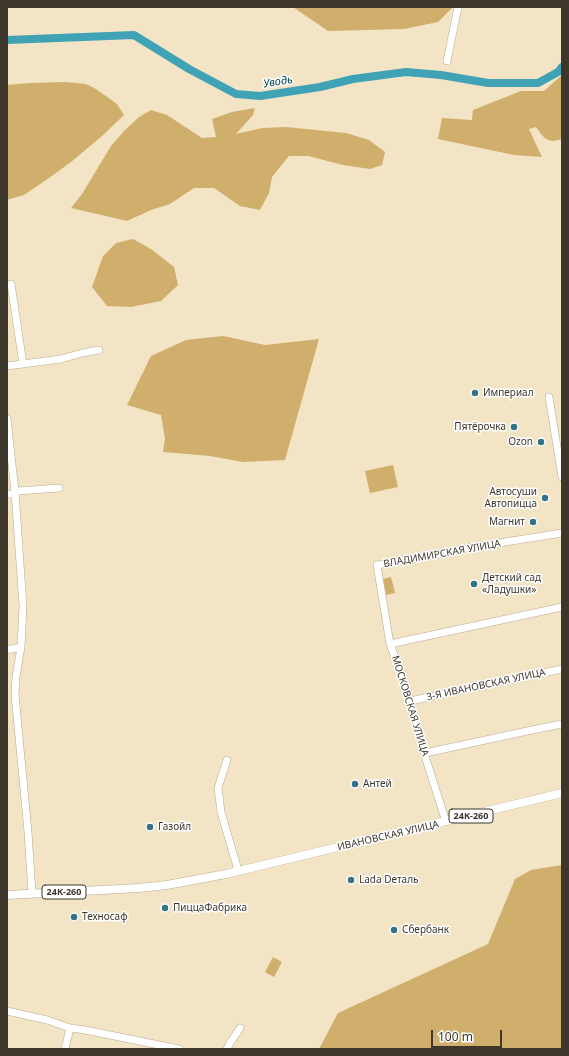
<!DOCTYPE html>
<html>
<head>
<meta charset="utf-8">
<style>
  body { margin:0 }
  #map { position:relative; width:569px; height:1056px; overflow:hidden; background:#f3e4c6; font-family:"Noto Sans",sans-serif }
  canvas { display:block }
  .frame { position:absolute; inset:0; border:8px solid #3c362b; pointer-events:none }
  .scale { position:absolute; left:431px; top:1030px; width:71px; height:18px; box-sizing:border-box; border:2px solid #3c362b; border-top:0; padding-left:5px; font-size:12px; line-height:14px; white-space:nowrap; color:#3c362b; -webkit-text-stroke:3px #fff; paint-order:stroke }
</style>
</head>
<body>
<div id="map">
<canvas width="569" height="1056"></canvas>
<div class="frame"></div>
<div class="scale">100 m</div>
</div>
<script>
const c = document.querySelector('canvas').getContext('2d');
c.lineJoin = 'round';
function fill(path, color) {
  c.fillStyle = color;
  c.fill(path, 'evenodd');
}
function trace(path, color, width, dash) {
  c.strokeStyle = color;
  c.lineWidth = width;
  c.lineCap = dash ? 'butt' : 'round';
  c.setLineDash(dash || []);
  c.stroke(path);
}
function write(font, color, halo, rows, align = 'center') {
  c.font = font + ' "Noto Sans",sans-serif';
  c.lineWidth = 3;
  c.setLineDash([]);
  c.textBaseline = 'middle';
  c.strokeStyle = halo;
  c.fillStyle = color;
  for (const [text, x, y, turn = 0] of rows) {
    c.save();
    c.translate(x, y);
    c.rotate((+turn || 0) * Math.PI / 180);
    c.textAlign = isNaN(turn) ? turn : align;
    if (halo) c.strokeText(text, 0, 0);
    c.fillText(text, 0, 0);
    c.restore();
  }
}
fill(new Path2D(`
  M293 7H453L438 22 404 29 328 31Z
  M562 75V139C547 144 544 138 536 127L529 129 542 157 514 155 438 139 442 118 472 120 473 110 521 91H544Z
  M66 82 86 84 96 89 117 104 124 115 102 136 71 162 49 178 24 195 7 200V85L29 83Z
  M255 108 253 115 236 134 262 128 286 127 346 133 369 140 385 152 382 165 370 169 343 165 308 156H289L272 177 269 193 260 210 240 206 214 188H194L170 204 151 210 127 221 71 208 82 194 111 146 124 131 139 117 151 110 167 115 202 138 216 137 212 119 232 112Z
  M133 239 151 249 174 267 178 285 161 301 131 307 107 306 92 287 103 256 116 243Z
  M223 336 265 345 319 339 285 460 243 462 210 456 163 452 165 439 161 415 127 405 151 356 186 340Z
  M393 465 398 487 370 493 365 471Z
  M391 577 395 593 386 595 383 579Z
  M562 865V1049H319L338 1013 488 944 515 879 531 870Z
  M273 957 282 962 274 977 265 972Z`), '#cfaf6b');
trace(new Path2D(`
  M7 40 134 35 189 69 236 94 260 96 320 87 353 79 406 72 441 75 488 83H538L558 72 562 67`), '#3fa3b5', 8);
const minor = new Path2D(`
  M447 61 458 7
  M11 284 23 364
  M7 366 61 359 82 353 99 350
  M549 397 562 477
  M7 419 15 492 23 606 21 647 16 677 15 695 28 832 32 893
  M7 494H11L18 491 59 488
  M390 644 377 565 452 552 467 548 562 533
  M7 650 21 647
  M410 701 562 669
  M425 753 532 730 562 724
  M227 760 218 788 221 812 238 870
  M446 822 425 756 410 701 403 678 390 644 562 607
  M7 1011 47 1020 70 1028 85 1030 179 1049
  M65 1049 70 1028
  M227 1049 230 1043 240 1028`);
const major = new Path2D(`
  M7 895 139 888 167 885 226 874 562 793`);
trace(minor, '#b9ab8e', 8);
trace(major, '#b9ab8e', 9);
trace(minor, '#fff', 7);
trace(major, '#fff', 8);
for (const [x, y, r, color] of [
  [475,393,4,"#347288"],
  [514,427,4,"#347288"],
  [541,442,4,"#347288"],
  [545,498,4,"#347288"],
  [533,522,4,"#347288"],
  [474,584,4,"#347288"],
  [355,784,4,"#347288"],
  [150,827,4,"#347288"],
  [351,880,4,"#347288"],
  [165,908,4,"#347288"],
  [74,917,4,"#347288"],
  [394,930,4,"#347288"]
]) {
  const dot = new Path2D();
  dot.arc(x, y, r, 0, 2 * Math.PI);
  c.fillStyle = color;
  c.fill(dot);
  trace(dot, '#fff', 1.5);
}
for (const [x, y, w] of [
  [471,816,44],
  [64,892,44]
]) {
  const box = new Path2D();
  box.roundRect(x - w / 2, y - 7, w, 14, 3);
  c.fillStyle = '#fff';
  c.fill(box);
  trace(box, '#3c362b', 1);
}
write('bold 9px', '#3c362b', null, [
  ["24К-260",471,816],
  ["24К-260",64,892]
]);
write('10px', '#3c362b', '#fff', [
  ["Империал",483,393],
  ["Пятёрочка",506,427,"right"],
  ["Ozon",533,442,"right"],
  ["Автосуши",537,492,"right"],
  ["Автопицца",537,504,"right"],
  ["Магнит",525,522,"right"],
  ["Детский сад",482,578],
  ["«Ладушки»",482,590],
  ["Антей",363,784],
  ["Газойл",158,827],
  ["Lada Dеталь",359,880],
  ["ПиццаФабрика",173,908],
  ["Техносаф",82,917],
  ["Сбербанк",402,930]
], 'left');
write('10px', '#3c362b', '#fff', [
  ["ВЛАДИМИРСКАЯ УЛИЦА",442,554,-10],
  ["3-Я ИВАНОВСКАЯ УЛИЦА",486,685,-12],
  ["МОСКОВСКАЯ УЛИЦА",410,706,73],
  ["ИВАНОВСКАЯ УЛИЦА",388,836,-13]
]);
write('italic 11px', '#03424c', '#fff', [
  ["Уводь",278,82,-9]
]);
</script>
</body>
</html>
